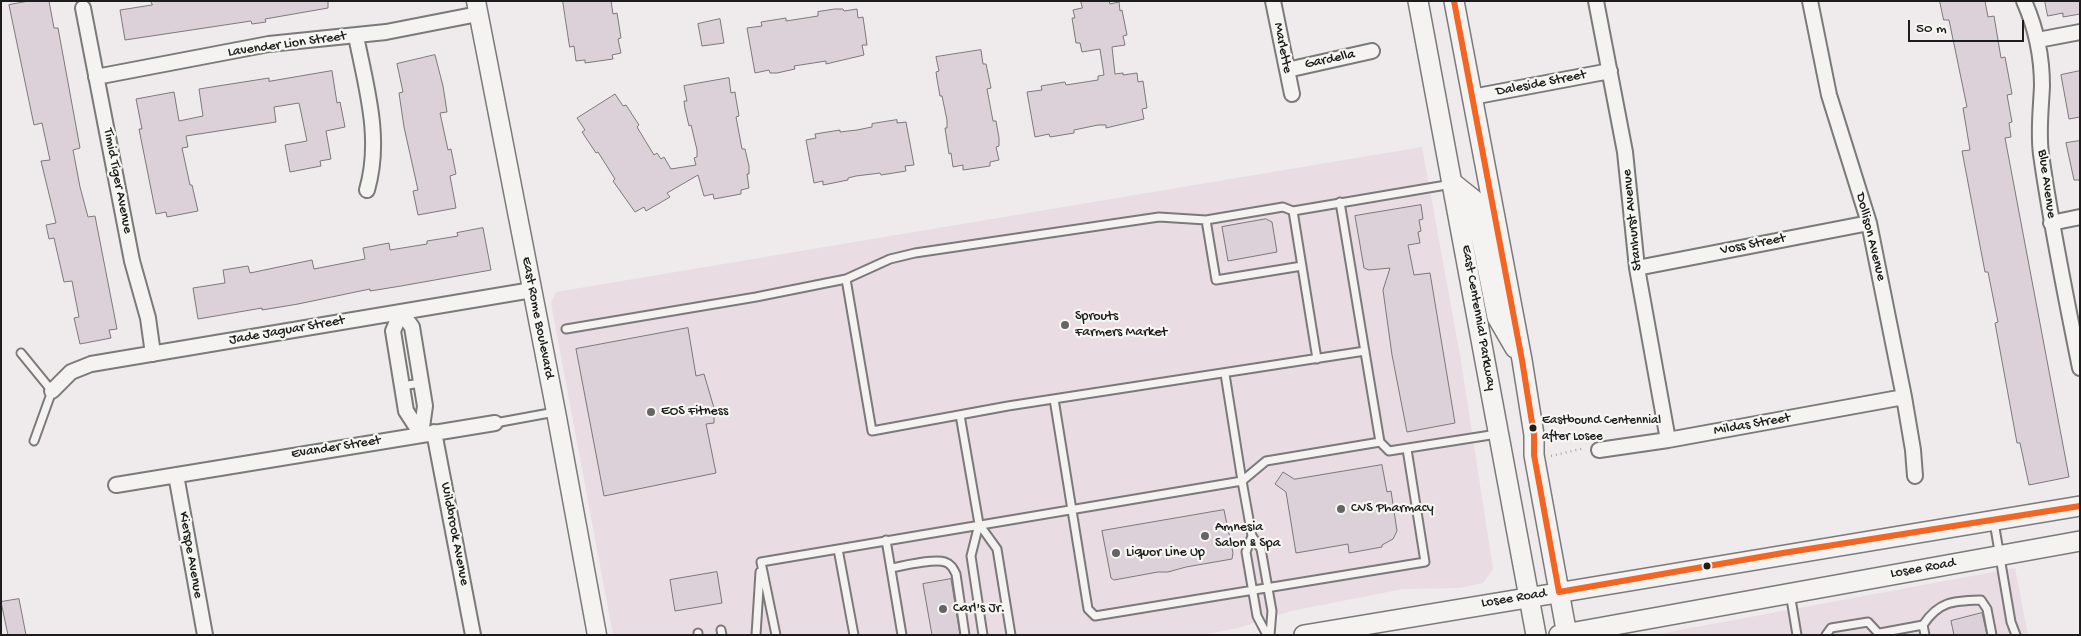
<!DOCTYPE html>
<html>
<head>
<meta charset="utf-8">
<style>
  body { margin:0 }
  #map { position:relative; width:2081px; height:636px; overflow:hidden; background:#efeaec; font-family:"Gochi Hand",sans-serif }
  canvas { display:block }
  .frame { position:absolute; inset:0; border:2px solid #1c1c1c; pointer-events:none }
  .scale { position:absolute; left:1908px; top:20px; width:116px; height:22px; box-sizing:border-box; border:2px solid #1c1c1c; border-top:0; padding-left:6px; font-size:15px; line-height:18px; white-space:nowrap; color:#1c1c1c; -webkit-text-stroke:4px #f6f6f2; paint-order:stroke }
</style>
</head>
<body>
<div id="map">
<canvas width="2081" height="636"></canvas>
<div class="frame"></div>
<div class="scale">50 m</div>
</div>
<script>
const c = document.querySelector('canvas').getContext('2d');
c.lineJoin = 'round';
function fill(path, color) {
  c.fillStyle = color;
  c.fill(path, 'evenodd');
}
function trace(path, color, width, dash) {
  c.strokeStyle = color;
  c.lineWidth = width;
  c.lineCap = dash ? 'butt' : 'round';
  c.setLineDash(dash || []);
  c.stroke(path);
}
function write(font, color, halo, rows, align = 'center') {
  c.font = font + ' "Gochi Hand",sans-serif';
  c.lineWidth = 4.5;
  c.setLineDash([]);
  c.textBaseline = 'middle';
  c.strokeStyle = halo;
  c.fillStyle = color;
  for (const [text, x, y, turn = 0] of rows) {
    c.save();
    c.translate(x, y);
    c.rotate((+turn || 0) * Math.PI / 180);
    c.textAlign = isNaN(turn) ? turn : align;
    if (halo) c.strokeText(text, 0, 0);
    c.fillText(text, 0, 0);
    c.restore();
  }
}
fill(new Path2D(`
  M1422 147 1461 361 1493 569 1483 583 1459 588 1403 589 1291 611 1238 628 1201 635H613L551 303 556 292Z
  M2015 568 2028 635H1653Z`), '#e9dce3');
const building = new Path2D(`
  M29 1H49L54 28H58L80 148 73 150 80 187 88 217 95 216 117 329 109 330 111 338 80 344 74 318 79 317 72 281 64 282 54 238 49 239 46 225 56 223 41 161 50 160 42 123 34 125 9 5Z
  M151 1H328V8L265 19 266 22 252 24 251 21 125 40 120 10 152 5Z
  M563 1H611L613 14 617 13 621 38 618 39 621 53 612 55 613 59 585 63V60L576 61 574 46 570 47Z
  M1081 1H1109L1110 4 1119 2 1120 11 1122 10 1127 35 1123 36 1125 45 1112 47 1115 74 1123 73V75L1137 73 1138 82 1143 81 1147 108 1142 109 1144 119 1106 128V125H1098L1074 130V133L1050 137 1049 134 1035 137 1027 92 1042 90 1041 86 1065 82 1066 85 1098 80V76L1104 75 1100 49 1082 52 1080 43H1076L1072 18H1075L1073 10 1082 8Z
  M1940 1H1985L1988 17 1994 16 2001 58 2005 57 2012 94 2007 95 2012 122 2009 123 2011 137 2005 138 2069 477 2029 485 2020 443H2017L1995 323 1998 322 1988 272H1985L1962 151 1970 150 1963 108 1967 107 1949 20H1944Z
  M2045 1H2080V14L2063 17V13L2048 16Z
  M835 9H843L844 11 857 9 858 18 863 17 867 45H862L864 55 826 64V61L794 66 795 69 777 73H770L769 70 755 73 747 28 762 26 761 22 786 18V21L818 16V12Z
  M720 19 724 43 702 46 698 24Z
  M981 50 983 64H986L991 88 987 89 993 121H996L999 138V146L996 147 999 160 990 162V166L963 170V165L953 167 951 153 949 154 945 128H947V120L942 96H940L937 79 936 72 939 71 936 57Z
  M435 55 443 86 447 112 440 113 448 150 451 149 456 174 450 176 456 208 418 215 413 191 418 190 404 127 399 93 403 92 397 64Z
  M332 71 337 103 340 102 345 127 326 131 331 159 320 161 321 166 290 172 285 145 307 141 299 103 274 107 276 122 186 136 188 147 182 148 190 185H192L198 211 167 217 166 212 156 214 139 129H142L136 99 174 92 179 121 203 116 199 89 269 78V81Z
  M2080 71V117L2069 119 2061 75Z
  M729 78 731 93 735 92 736 99 739 116 736 117 742 149H745L749 166V174H747L749 188 741 190V194L714 199 713 194 704 196 698 175 667 193 670 197 646 211 644 207 635 212 613 181 615 179 598 152 596 153 582 132 585 130 577 118 615 94 623 106 626 105 639 125 637 127 654 155 657 153 661 159 664 157 671 169 696 165 694 158 697 157V150L691 125 689 126 685 109 684 101H687L684 86Z
  M897 120V123L906 122 914 165 905 166 906 171 881 175 880 173 856 176 848 178V180L823 185V181L814 183 806 140 816 138 815 134 840 130V132L857 130 872 127V124Z
  M2080 141V180H2074L2066 143Z
  M1421 205 1423 219 1419 220 1421 231 1418 232 1420 243 1408 245 1414 275 1430 273 1455 423 1407 432 1392 355 1383 290 1390 268 1369 270 1364 268 1355 216Z
  M1266 219 1272 222 1277 252 1228 261 1222 227Z
  M483 228 491 270 401 286 370 291V289L298 304 262 310V308L198 319 193 288 225 283 223 270 248 266 250 273 312 260 314 269 365 259 363 248 389 243 390 250 427 244V241L458 236 457 233Z
  M688 328 696 376 704 374 714 408V423L706 424 716 473 604 496 576 349Z
  M1382 465 1387 492 1391 491 1397 531 1393 539 1382 545V547L1349 553 1348 544 1296 553 1286 492 1275 484 1283 472 1294 479Z
  M1224 510 1233 553 1232 559 1186 567 1168 572H1158L1114 580 1111 578 1102 531Z
  M717 572 722 603 675 611 670 580Z
  M951 579 960 635H932L923 584Z
  M19 599 26 635H8L1 602Z
  M1982 613 1987 635H1954L1951 621Z`);
fill(building, '#dcd1d9');
trace(building, '#7b797a', 1);
const service = new Path2D(`
  M1340 202 1380 442
  M1293 211 1317 359
  M1302 266 1216 280 1206 220 1283 207 1293 211 1452 184
  M846 279 890 259 915 253 1159 217 1206 220
  M566 329 756 297 846 279 872 431 1008 406 1365 351
  M21 353 52 391 34 441
  M1225 374 1242 481
  M402 386 421 383
  M1054 399 1088 609 1095 616 1425 562 1407 449
  M960 415 979 524 971 556 983 635
  M495 423 555 412
  M1242 481 1266 461 1380 442 1389 451 1497 434
  M1994 522 2011 622 2016 635
  M979 524 997 549 1011 635
  M1252 536 1246 552 1257 616 1267 635
  M886 540 902 635
  M838 549 854 635
  M761 562 1242 481 1252 536 1261 549 1272 611 1270 635
  M761 562 776 635
  M891 568C903 566 934 558 945 562 951 564 953 568 956 574L965 635
  M1790 593 1797 635
  M1923 625C1939 601 1953 601 1981 600L1987 609 1992 635
  M721 630 722 635
  M698 633V635
  M1880 633 1923 625 1925 635
  M756 635 760 572
  M1826 635 1831 628 1868 622 1880 635`);
const minor = new Path2D(`
  M1273 1 1292 94
  M1596 1 1625 152 1637 268 1668 440
  M1810 1 1829 95 1869 223 1904 397 1913 450 1915 476
  M2024 1C2036 28 2042 56 2042 86 2041 109 2038 131 2041 154 2051 226 2066 297 2080 368
  M83 8 132 261 148 318 153 354
  M356 36C366 87 382 138 367 190
  M2038 40 2080 32
  M1287 70 1372 51
  M96 77 269 44 386 32 478 14
  M1472 97 1610 71
  M2051 223 2080 217
  M1637 268 1869 223
  M401 312 393 331 406 411 421 434
  M401 312 412 327 425 406 421 434
  M52 391 71 372 91 364 532 290
  M434 432 473 635
  M1599 450 1668 440 1904 397
  M176 475 205 635
  M116 485 495 423`);
const tertiary = new Path2D(`
  M476 1 556 412 597 635`);
const secondary = new Path2D(`
  M1418 1 1536 635
  M1454 1 1522 360 1534 435V455L1567 635
  M1454 184 1474 200 1497 317 1515 348
  M1304 635 2080 506
  M1559 635 2080 541`);
trace(service, '#7b797a', 11);
trace(minor, '#7b797a', 18);
trace(tertiary, '#7b797a', 21);
trace(secondary, '#7b797a', 22);
trace(new Path2D(`
  M1551 456 1585 448`), '#aaa9a9', 2.5, [1, 4]);
trace(service, '#f4f3f2', 7);
trace(minor, '#f4f3f2', 14);
trace(tertiary, '#f4f3f2', 18);
trace(secondary, '#f4f3f2', 19);
trace(new Path2D(`
  M1454 1 1522 360 1534 435V455L1559 592 1783 553 2080 506`), '#f26522', 6);
for (const [x, y, r, color] of [
  [1065,325,5,"#666465"],
  [651,412,5,"#666465"],
  [1533,428,4.5,"#1c1c1c"],
  [1341,509,5,"#666465"],
  [1205,536,5,"#666465"],
  [1116,553,5,"#666465"],
  [1707,566,4.5,"#1c1c1c"],
  [943,609,5,"#666465"]
]) {
  const dot = new Path2D();
  dot.arc(x, y, r, 0, 2 * Math.PI);
  c.fillStyle = color;
  c.fill(dot);
  trace(dot, '#f6f6f2', 2);
}
write('13px', '#1c1c1c', '#f6f6f2', [
  ["Eastbound Centennial",1542,421],
  ["after Losee",1542,437]
], 'left');
write('14px', '#1c1c1c', '#f6f6f2', [
  ["Lavender Lion Street",287,45,-8],
  ["Marlette",1282,48,79],
  ["Gardella",1330,60,-12],
  ["Daleside Street",1541,84,-11],
  ["Timid Tiger Avenue",117,181,79],
  ["Blue Avenue",2046,184,82],
  ["Stanhurst Avenue",1633,220,-96],
  ["Dollison Avenue",1870,237,76],
  ["Voss Street",1753,245,-11],
  ["East Rome Boulevard",537,318,79],
  ["East Centennial Parkway",1478,318,80],
  ["Jade Jaguar Street",287,331,-10],
  ["Mildas Street",1752,425,-10],
  ["Evander Street",336,448,-9],
  ["Wildbrook Avenue",454,534,79],
  ["Kierspe Avenue",190,555,80],
  ["Losee Road",1923,569,-10],
  ["Losee Road",1514,599,-9]
]);
write('14px', '#1c1c1c', '#f6f6f2', [
  ["Sprouts",1075,317],
  ["Farmers Market",1075,333],
  ["EOS Fitness",661,412],
  ["CVS Pharmacy",1351,509],
  ["Amnesia",1215,528],
  ["Salon & Spa",1215,544],
  ["Liquor Line Up",1126,553],
  ["Carl's Jr.",953,609]
], 'left');
</script>
</body>
</html>
